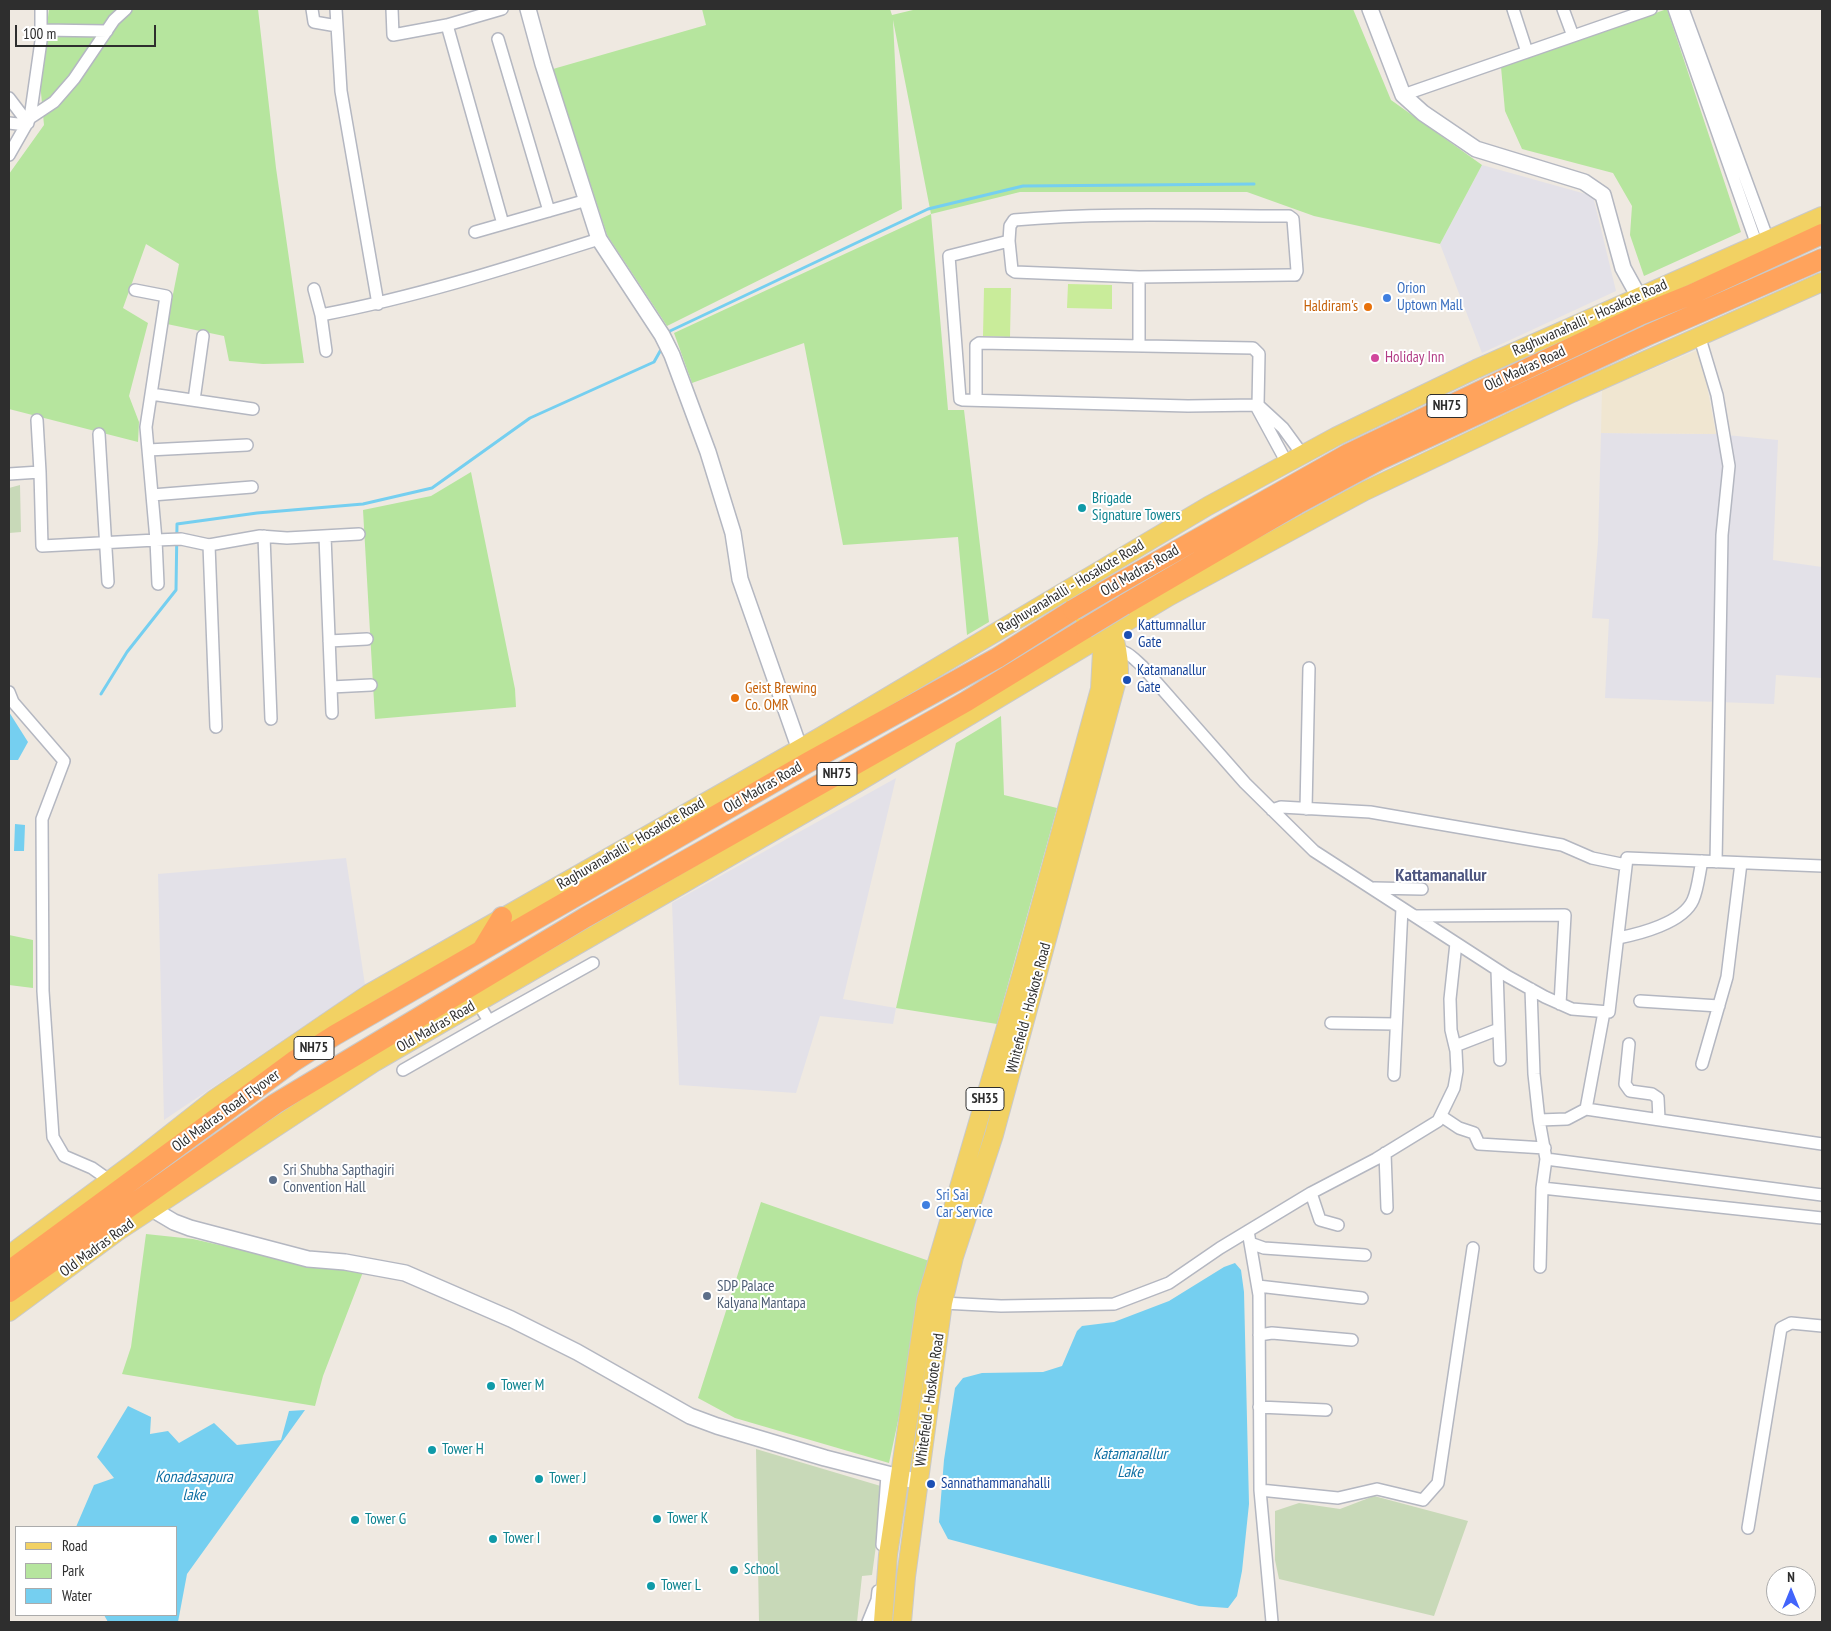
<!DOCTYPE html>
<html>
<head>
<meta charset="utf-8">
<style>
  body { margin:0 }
  #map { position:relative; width:1831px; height:1631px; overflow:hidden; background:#efe9e1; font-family:"PT Sans Narrow",sans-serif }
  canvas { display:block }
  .frame { position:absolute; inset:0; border:10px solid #2e2e2e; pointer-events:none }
  .legend { position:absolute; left:15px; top:1526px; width:162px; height:90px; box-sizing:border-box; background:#fff; border:1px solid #ababab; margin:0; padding:6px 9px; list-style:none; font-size:15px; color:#2e2e2e }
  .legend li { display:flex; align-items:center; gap:10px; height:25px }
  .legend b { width:25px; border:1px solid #ababab }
  .north { position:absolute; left:1766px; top:1566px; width:50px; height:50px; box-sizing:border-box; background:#fff; border:1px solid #ababab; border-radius:50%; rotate:0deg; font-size:14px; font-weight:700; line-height:20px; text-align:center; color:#2e2e2e }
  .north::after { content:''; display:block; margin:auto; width:18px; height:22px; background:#4264fb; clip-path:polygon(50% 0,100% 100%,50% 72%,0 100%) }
  .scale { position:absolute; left:15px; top:25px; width:141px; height:22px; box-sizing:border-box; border:2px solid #2e2e2e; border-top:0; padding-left:6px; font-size:15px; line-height:18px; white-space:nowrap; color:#2e2e2e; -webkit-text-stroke:4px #fff; paint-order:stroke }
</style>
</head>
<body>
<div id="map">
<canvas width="1831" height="1631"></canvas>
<div class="frame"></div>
<ul class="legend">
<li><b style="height:6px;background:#f2d163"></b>Road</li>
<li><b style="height:14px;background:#b6e59e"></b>Park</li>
<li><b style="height:14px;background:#75cff0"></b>Water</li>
</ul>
<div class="north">N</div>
<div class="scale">100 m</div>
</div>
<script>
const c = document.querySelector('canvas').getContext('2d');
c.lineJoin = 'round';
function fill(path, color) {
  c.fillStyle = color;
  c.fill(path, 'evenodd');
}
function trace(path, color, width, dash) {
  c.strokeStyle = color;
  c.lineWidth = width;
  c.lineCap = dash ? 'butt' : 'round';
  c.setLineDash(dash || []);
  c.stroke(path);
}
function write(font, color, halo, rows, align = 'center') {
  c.font = font + ' "PT Sans Narrow",sans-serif';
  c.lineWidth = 4;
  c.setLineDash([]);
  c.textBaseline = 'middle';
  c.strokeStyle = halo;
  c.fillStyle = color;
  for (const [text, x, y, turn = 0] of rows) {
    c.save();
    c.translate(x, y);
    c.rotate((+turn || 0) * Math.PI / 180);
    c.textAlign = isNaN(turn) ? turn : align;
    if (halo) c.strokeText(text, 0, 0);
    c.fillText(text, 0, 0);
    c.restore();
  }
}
fill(new Path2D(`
  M1482 165 1593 196 1616 291 1482 353 1440 244Z
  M1601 433 1716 434 1778 440 1773 560 1822 567V678L1776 675 1774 704 1605 698 1609 619 1592 618 1598 542Z
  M896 778 843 999 896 1008 893 1024 820 1016 796 1093 679 1085 672 903Z
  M346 858 365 985 164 1120 158 874Z`), '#e3e1e8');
fill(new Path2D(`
  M1700 349 1716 434 1601 433 1602 390Z`), '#f0e6d1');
fill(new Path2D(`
  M49 9H258L276 168 304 363 263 364 229 361 224 336 167 324 179 264 146 244 123 308 148 323 129 396 139 422 138 442 9 409V174L44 125 40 82Z
  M702 9H890L892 15 917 9H1353L1391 100 1482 165 1440 244 1314 216 1247 192H1020L931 214 948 410H964L989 622 967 635 958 537 843 545 804 343 692 383 674 333 931 214 893 20 902 209 667 326 607 235 553 69 706 25Z
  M1667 9 1741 232 1644 276 1630 235 1632 206 1613 173 1522 149 1505 111 1501 67Z
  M471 472 515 689 516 707 375 719 363 510 431 496Z
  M1001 716 1004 795 1057 808 997 1024 896 1008 956 743Z
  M9 935 33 940V988L9 985Z
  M761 1202 932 1262 889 1463 735 1418 698 1398Z
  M146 1234 193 1239 285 1260 363 1272 323 1376 315 1406 122 1374 131 1347Z`), '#b6e59e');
fill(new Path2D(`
  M20 485 21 532 9 533V488Z
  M756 1449 884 1487 872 1575 862 1576 857 1622H759Z
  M1374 1496 1468 1521 1434 1616 1279 1579 1275 1560V1511L1299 1503 1340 1509Z`), '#c8d9b8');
fill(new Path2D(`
  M1068 284 1112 285V309L1067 308Z
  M984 288H1011L1010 337 983 336Z`), '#c9ec9a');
fill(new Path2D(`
  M9 712 28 742 18 760H9Z
  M15 824 25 825 24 851H14Z
  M1235 1263 1241 1270 1244 1292 1249 1504 1242 1571 1237 1596 1228 1608 1199 1606 948 1539 939 1522 944 1460 955 1388 963 1378 982 1373 1043 1372 1062 1366 1077 1331 1082 1326 1114 1322 1169 1301 1224 1267Z
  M128 1406 151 1417 150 1434 168 1431 179 1443 214 1423 237 1445 281 1440 289 1411 305 1410 187 1574 178 1622H108L104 1615H176V1527H76L94 1485 114 1478 97 1457Z`), '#75cff0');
trace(new Path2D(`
  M668 335 670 331 928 209 1023 186 1254 184
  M101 694 127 652 176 590 177 524 257 513 363 504 432 488 530 418 654 362 663 346`), '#75cff0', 3);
const street = new Path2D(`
  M312 9 314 22 337 26
  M336 9 341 91 378 304
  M392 9 393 35 447 25 503 224
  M1513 9 1527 52
  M1563 9 1573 36
  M1674 9 1757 245
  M1683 9 1768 240
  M447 25 502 9
  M42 30 107 31
  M498 39 549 211
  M1403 95 1651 9
  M9 98 28 123
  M30 118 41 41V9
  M9 123 26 125
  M9 155 30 118 54 102 74 79 114 20 126 9
  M475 232 587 200
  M1139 277V346
  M314 289 321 315 326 351
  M321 315C416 297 507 268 599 239
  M1699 335 1717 395 1729 466 1722 535 1716 862
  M151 394 253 409
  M194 400 203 336
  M976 400V345L979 343 1253 348 1259 354 1258 405 1188 406 963 400 960 399 949 256 1009 241 1010 226 1014 220C1106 212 1198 216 1289 216L1293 219 1297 271 1295 275H1289L1139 277 1015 272 1012 270 1009 241
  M1258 405 1283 428 1302 454
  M1256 406 1287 463
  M37 420 40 472
  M99 434 108 582
  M148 450 247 445
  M9 474 40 472 42 546 156 540 146 427 166 296 135 290
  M152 495 252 487
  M264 536 271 719
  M325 536 332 713
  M209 545 216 727
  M158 584 156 540 181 539 209 545 260 536 287 538 359 534
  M329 641 367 639
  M1112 650C1126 649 1133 658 1142 666L1245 783 1314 851 1507 976 1545 997 1572 1009 1609 1012 1627 858 1822 866
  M331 687 371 685
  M9 692 13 702 64 761 42 819 43 991 53 1137 64 1156 92 1168 109 1180
  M1306 809 1309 668
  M1272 810 1281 807 1370 812 1562 845 1592 858 1626 865
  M1374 888 1422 889
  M1416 916 1565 915 1560 1004
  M1618 938C1639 934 1683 923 1693 900 1698 889 1699 874 1702 861
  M1497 970 1500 1060
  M1531 989 1534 1074 1539 1120 1546 1159 1542 1188 1540 1267
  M1640 1001 1719 1006
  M478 1003 489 1021 593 963
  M1604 1012 1586 1109 1822 1144
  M1331 1023 1395 1024
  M1629 1044 1625 1084 1630 1091 1652 1094 1658 1098 1659 1119
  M1455 1046 1499 1029
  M1702 1064 1727 977 1741 863
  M403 1070 489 1021
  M1394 1075 1402 908
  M1441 1116 1459 1128 1474 1133 1479 1144 1545 1148
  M1539 1120 1567 1119 1586 1109
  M1385 1153 1387 1208
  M1546 1159 1822 1195
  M1542 1188 1822 1218
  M1311 1193 1320 1220 1338 1225
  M1248 1231 1259 1295 1260 1490 1272 1622
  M1250 1243 1264 1248 1365 1255
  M1258 1286 1362 1298
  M943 1303 1001 1306 1114 1304 1169 1283 1220 1248 1311 1193 1376 1159 1438 1121 1454 1088 1457 1071 1456 1051 1451 1030 1450 999 1456 943
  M1259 1335 1272 1333 1352 1340
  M1259 1407 1326 1410
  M1260 1490 1338 1498 1377 1489 1423 1500 1438 1483 1473 1248
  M1748 1528 1781 1328 1791 1323 1822 1326
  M882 1545 887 1475
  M868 1622 877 1600 878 1591`);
const secondary = new Path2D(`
  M528 9 543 64 599 239 662 335 672 355 708 452 733 533 740 579 799 747
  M1370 9 1403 95 1423 113 1476 149 1584 182 1603 195 1623 268 1639 297
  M152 1209 174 1222 190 1228 308 1259 345 1262 405 1273 511 1319 577 1352 690 1416 717 1426 825 1458 919 1482`);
const primary = new Path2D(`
  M9 1255 133 1163 213 1100 370 993 820 737 1208 506 1337 436 1476 369 1822 216
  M9 1312 117 1232 375 1062 857 783 1170 596 1365 491 1572 393 1822 282
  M883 1622 888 1555 926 1300 1023 969 1100 689 1102 651 1073 595
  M902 1622 906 1577 937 1347 943 1303 954 1257 994 1135 1119 673C1120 637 1104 615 1087 585`);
const highway = new Path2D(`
  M1114 586 1348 454 1640 315 1690 295 1822 234
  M1124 605 1297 504 1379 460 1648 335 1822 259
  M482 950 502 917
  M9 1271 294 1061 335 1035 807 763 997 658 1073 610
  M9 1292 275 1104 586 917 967 701 1086 628`);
trace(street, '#b4b7c1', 14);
trace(secondary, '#b4b7c1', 18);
trace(primary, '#c9c9c9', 20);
trace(highway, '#c9c9c9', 22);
trace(street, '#fff', 11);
trace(secondary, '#fff', 15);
trace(primary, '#f2d163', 18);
trace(highway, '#ffa35c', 20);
const highwayBridge = new Path2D(`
  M1073 610 1114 586
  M1086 628 1124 605`);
trace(highwayBridge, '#c9c9c9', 22, []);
trace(highwayBridge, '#ffa35c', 20);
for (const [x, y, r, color] of [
  [1387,298,5,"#3f7fe0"],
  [1368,307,5,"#e8710a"],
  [1375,358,5,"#d1479c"],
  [1082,508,5,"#0f9aa8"],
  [1128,635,5,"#1a4fb4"],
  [1127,680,5,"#1a4fb4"],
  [735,698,5,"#e8710a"],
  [273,1180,5,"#5c6f8a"],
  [926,1205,5,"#3f7fe0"],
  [707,1296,5,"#5c6f8a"],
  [491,1386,5,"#0f9aa8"],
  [432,1450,5,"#0f9aa8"],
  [539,1479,5,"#0f9aa8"],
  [931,1484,5,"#1a4fb4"],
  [657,1519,5,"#0f9aa8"],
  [355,1520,5,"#0f9aa8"],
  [493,1539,5,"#0f9aa8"],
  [734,1570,5,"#0f9aa8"],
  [651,1586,5,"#0f9aa8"]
]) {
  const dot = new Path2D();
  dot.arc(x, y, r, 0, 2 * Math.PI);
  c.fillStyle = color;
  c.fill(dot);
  trace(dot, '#fff', 2);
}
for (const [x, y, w] of [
  [1447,406,40],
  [837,774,40],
  [314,1048,40],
  [985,1099,38]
]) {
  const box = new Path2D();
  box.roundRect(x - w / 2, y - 11.5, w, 23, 4);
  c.fillStyle = '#fff';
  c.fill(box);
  trace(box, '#2e2e2e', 1);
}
write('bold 14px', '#2e2e2e', null, [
  ["NH75",1447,406],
  ["NH75",837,774],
  ["NH75",314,1048],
  ["SH35",985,1099]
]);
write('15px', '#366cbe', '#fff', [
  ["Orion",1397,289],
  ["Uptown Mall",1397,306],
  ["Sri Sai",936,1196],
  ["Car Service",936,1213]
], 'left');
write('15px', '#c56008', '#fff', [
  ["Haldiram's",1358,307],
  ["Geist Brewing",745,689,"left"],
  ["Co. OMR",745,706,"left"]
], 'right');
write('15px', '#2e2e2e', '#fff', [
  ["Raghuvanahalli - Hosakote Road",1590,318,-24],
  ["Old Madras Road",1525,369,-25],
  ["Old Madras Road",1140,571,-30],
  ["Raghuvanahalli - Hosakote Road",1071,587,-31],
  ["Old Madras Road",763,788,-30],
  ["Raghuvanahalli - Hosakote Road",631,844,-30],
  ["Whitefield - Hoskote Road",1029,1008,-75],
  ["Old Madras Road",436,1027,-30],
  ["Old Madras Road Flyover",226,1111,-36],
  ["Old Madras Road",97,1248,-36],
  ["Whitefield - Hoskote Road",930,1400,-82]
]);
write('15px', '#b23c85', '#fff', [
  ["Holiday Inn",1385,358]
], 'left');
write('15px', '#0d838f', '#fff', [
  ["Brigade",1092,499],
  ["Signature Towers",1092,516],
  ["Tower M",501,1386],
  ["Tower H",442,1450],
  ["Tower J",549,1479],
  ["Tower K",667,1519],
  ["Tower G",365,1520],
  ["Tower I",503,1539],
  ["School",744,1570],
  ["Tower L",661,1586]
], 'left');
write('15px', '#164399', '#fff', [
  ["Kattumnallur",1138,626],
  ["Gate",1138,643],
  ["Katamanallur",1137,671],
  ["Gate",1137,688],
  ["Sannathammanahalli",941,1484]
], 'left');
write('15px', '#4e5e75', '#fff', [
  ["Sri Shubha Sapthagiri",283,1171],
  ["Convention Hall",283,1188],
  ["SDP Palace",717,1287],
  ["Kalyana Mantapa",717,1304]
], 'left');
write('italic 16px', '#0d6fa3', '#fff', [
  ["Katamanallur",1130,1454],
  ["Lake",1130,1472],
  ["Konadasapura",194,1477],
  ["lake",194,1495]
]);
write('bold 18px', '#4d5680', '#fff', [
  ["Kattamanallur",1441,876]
]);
</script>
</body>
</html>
